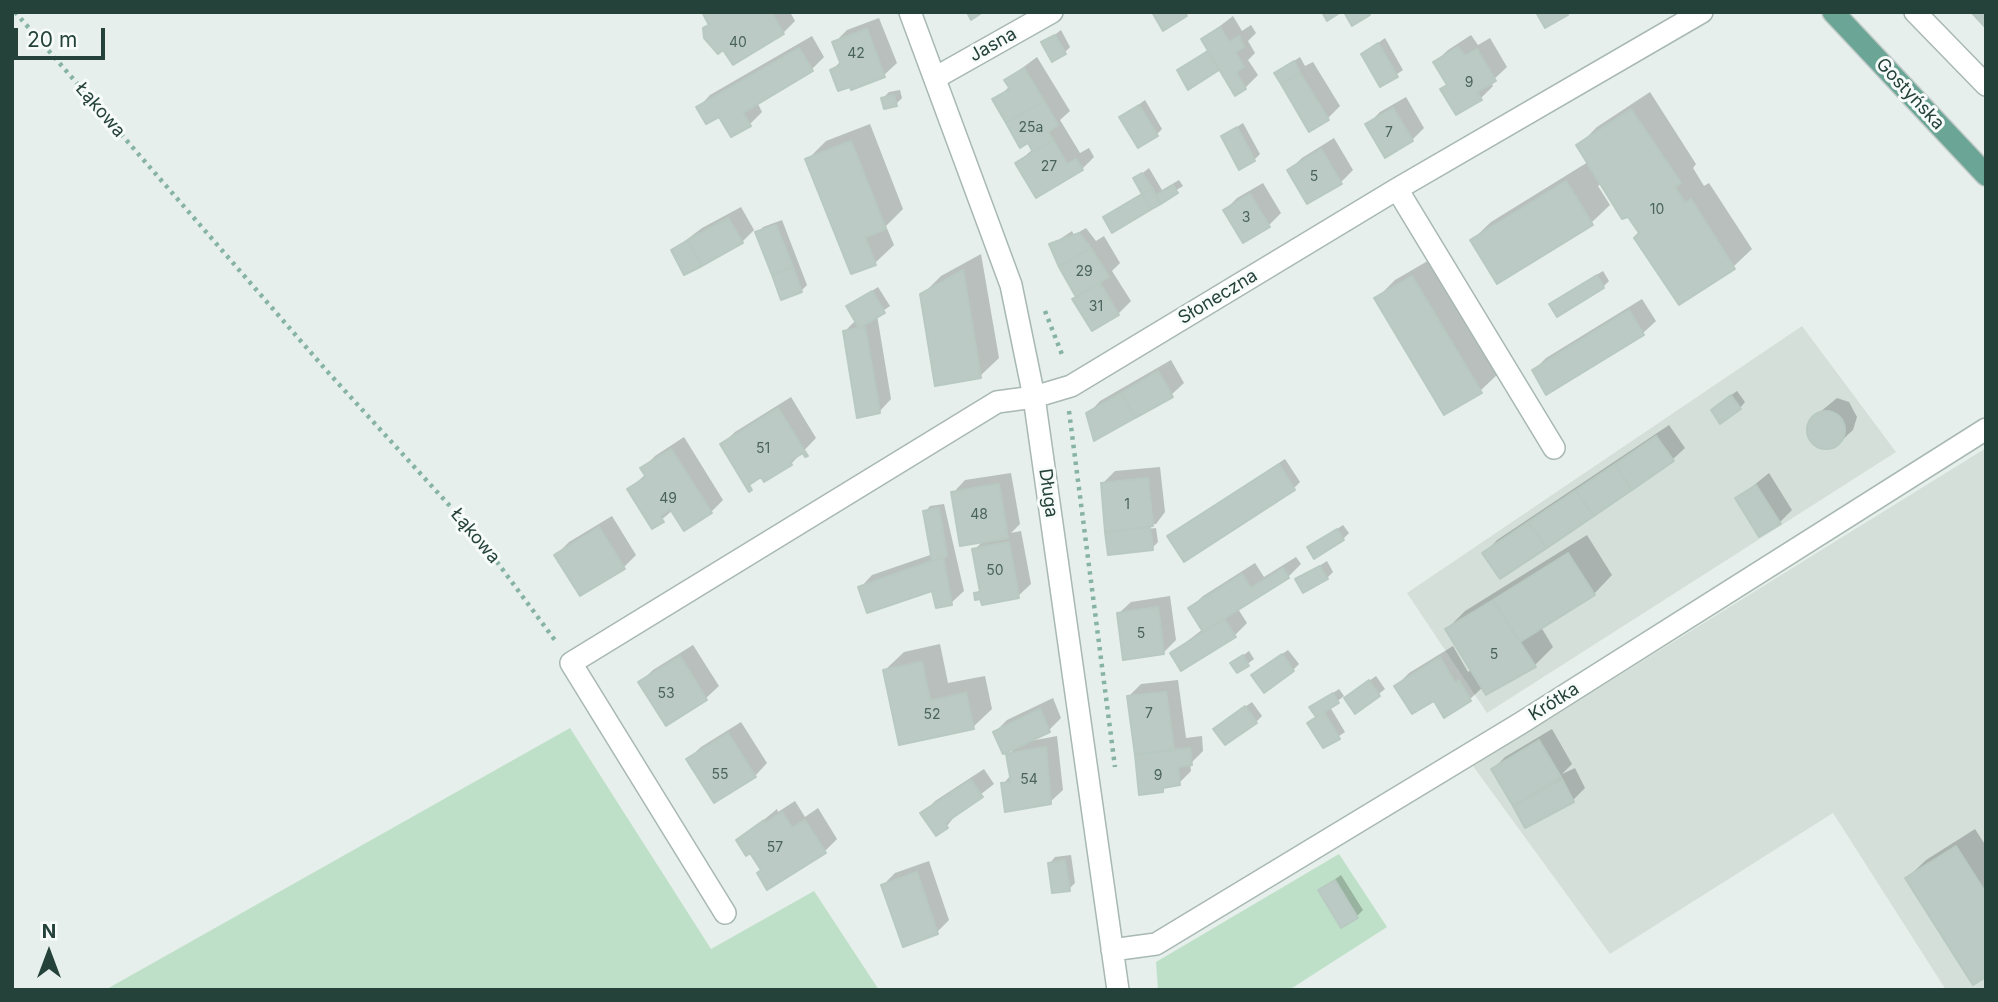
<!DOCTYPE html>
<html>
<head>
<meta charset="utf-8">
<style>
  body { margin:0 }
  #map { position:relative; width:1998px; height:1002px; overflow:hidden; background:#e6efeb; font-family:Inter,sans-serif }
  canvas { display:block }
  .frame { position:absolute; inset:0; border:14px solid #24423a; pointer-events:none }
  .north { position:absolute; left:14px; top:918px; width:70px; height:70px; -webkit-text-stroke:5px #f7fbf9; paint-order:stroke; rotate:0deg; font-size:19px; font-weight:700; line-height:28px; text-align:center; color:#24423a }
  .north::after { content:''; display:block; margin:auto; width:24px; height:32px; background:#24423a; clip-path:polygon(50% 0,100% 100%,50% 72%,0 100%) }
  .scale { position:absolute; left:14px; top:28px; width:91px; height:32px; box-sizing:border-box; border:4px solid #24423a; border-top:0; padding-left:9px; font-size:21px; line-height:24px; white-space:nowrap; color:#24423a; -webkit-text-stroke:5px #f7fbf9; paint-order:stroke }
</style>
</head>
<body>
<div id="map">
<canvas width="1998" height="1002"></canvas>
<div class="frame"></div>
<div class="north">N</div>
<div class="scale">20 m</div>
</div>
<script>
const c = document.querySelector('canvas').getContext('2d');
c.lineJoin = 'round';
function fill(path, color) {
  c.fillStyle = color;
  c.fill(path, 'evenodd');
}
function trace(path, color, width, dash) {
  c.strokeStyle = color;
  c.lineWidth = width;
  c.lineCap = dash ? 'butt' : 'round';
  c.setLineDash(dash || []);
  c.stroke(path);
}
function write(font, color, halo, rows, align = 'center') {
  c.font = font + ' Inter,sans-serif';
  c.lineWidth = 6;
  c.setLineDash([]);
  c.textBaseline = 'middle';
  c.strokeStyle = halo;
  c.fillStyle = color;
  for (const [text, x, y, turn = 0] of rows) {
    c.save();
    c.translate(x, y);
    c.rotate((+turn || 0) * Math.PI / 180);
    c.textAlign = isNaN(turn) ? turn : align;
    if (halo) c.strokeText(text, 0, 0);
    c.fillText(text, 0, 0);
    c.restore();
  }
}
fill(new Path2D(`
  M1802 326 1896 452 1487 713 1407 593Z
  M1986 448V990H1946L1833 813 1610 954 1473 766Z`), '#d4dfda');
fill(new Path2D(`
  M570 728 711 949 814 891 879 990H105Z
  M1339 854 1387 927 1289 990H1158L1156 962Z`), '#bfe0c8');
fill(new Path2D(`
  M704 12H790L795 21 783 33 724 48 705 29 710 23Z
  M1233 16 1242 31 1251 25 1256 33 1248 41 1255 53 1248 60 1258 75 1245 88 1220 68 1179 70 1209 49 1203 39Z
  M879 18 897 63 884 75 832 70 841 61 834 43 847 30Z
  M1061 30 1070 47 1064 53 1044 43Z
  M1471 35 1478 45 1490 38 1507 67 1491 82 1493 86 1481 98 1456 113 1442 89 1448 84 1435 62 1448 50Z
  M812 36 824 57 812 69 757 102 762 112 750 124 698 108 710 95Z
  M1385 38 1403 70 1381 85 1363 54Z
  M1037 57 1070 111 1060 120 1080 153 1089 148 1094 157 1082 169 1017 163 1033 149 995 100 1010 86 1006 80Z
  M1300 57 1305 66 1313 62 1340 106 1327 119 1276 73Z
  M900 90 902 98 896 104 883 98 889 92Z
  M1650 92 1696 164 1693 168 1704 186 1709 183 1752 249 1733 267 1640 232 1601 184 1598 186 1610 205 1591 223 1472 240 1491 222 1588 162 1578 146 1597 127Z
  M1406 97 1424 128 1412 140 1368 124 1380 112Z
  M1145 100 1162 129 1156 135 1122 117Z
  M1243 123 1260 154 1254 160 1223 136Z
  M870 124 903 209 886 226 894 245 875 263 807 160 826 141Z
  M1334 138 1353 170 1341 182 1289 170 1302 158Z
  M1149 168 1162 190 1179 180 1183 186 1112 230 1105 217 1144 192 1135 179Z
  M1263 183 1281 213 1269 225 1225 210 1237 198Z
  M741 207 754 230 742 242 673 250 702 228Z
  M782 220 807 285 801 291 757 233 763 227Z
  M1086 228 1096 241 1104 236 1120 263 1112 271 1131 301 1118 314 1093 329 1051 245 1072 231 1074 235Z
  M981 254 999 358 980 376 922 295 941 276Z
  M1431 259 1499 373 1480 391 1376 299 1395 280Z
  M1603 271 1609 281 1603 287 1557 315 1551 305 1557 299Z
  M878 287 890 306 877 315 891 399 879 412 845 331 856 320 848 307Z
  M1642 299 1656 321 1643 333 1547 392 1534 370 1546 358Z
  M1171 360 1184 383 1171 395 1088 414 1100 401Z
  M1737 391 1745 402 1740 408 1719 404Z
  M791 397 816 438 791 464 722 444 735 432Z
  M1837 398 1849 402 1857 417 1853 430 1840 442 1829 448 1816 445 1808 431 1814 417Z
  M1669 425 1685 448 1672 460 1485 553 1497 540Z
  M684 437 723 500 711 512 673 510 653 527 629 489 646 474 642 469 655 456Z
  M1285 459 1300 482 1294 488 1185 559 1175 531Z
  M1160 467 1165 512 1156 524 1111 530V533L1156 528 1158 542 1152 548 1107 533 1102 484 1115 471Z
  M1011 473 1020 524 1011 533 1021 531 1031 584 1018 596 982 597 975 594 981 589 974 550 983 541 953 493 965 480Z
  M1769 473 1792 510 1780 522 1737 499Z
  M944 504 964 591 951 603 933 588H860L872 575 933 554 925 512 930 506Z
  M612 516 636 555 624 567 556 555 569 542Z
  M1343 525 1349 533 1343 539 1309 548Z
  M1587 535 1612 575 1594 594 1541 627 1553 647 1535 665 1483 687 1470 699 1445 715 1434 698 1396 686 1409 673 1453 646 1468 672 1472 669 1447 629 1465 611Z
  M1296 557 1301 564 1288 577 1238 609 1247 623 1235 635 1172 653 1203 629 1190 608 1203 596 1255 563 1264 577Z
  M1327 561 1333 572 1327 578 1297 580Z
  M1170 596 1176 640 1164 652 1118 614 1131 602Z
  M940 644 948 683 985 676 992 709 973 727 901 743 885 670 904 652Z
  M693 645 719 686 706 698 666 723 640 682 653 670Z
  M1288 650 1299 664 1293 670H1259Z
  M1249 651 1254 659 1238 671 1233 663Z
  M1376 676 1385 689 1356 712 1352 693Z
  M1178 680 1186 738 1202 736 1203 751 1190 764 1191 771 1179 783 1141 793 1129 696 1141 684Z
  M1339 689 1344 696 1330 707 1345 732 1324 746 1310 723 1317 716 1312 707Z
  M1053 698 1061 718 1049 730 1030 741 1057 736 1063 790 1050 802 1003 784 1011 775 1008 755 1017 746 995 732 1007 720Z
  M1252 702 1262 716 1256 722 1222 723Z
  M741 722 767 763 755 776 688 759 701 747Z
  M1552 729 1572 764 1562 774 1575 768 1585 788 1573 800 1525 825 1493 769 1505 757Z
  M984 769 994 784 958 812 947 826 922 814 935 801Z
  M795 801 805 817 818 808 837 839 825 851 767 887 762 869 750 851 738 841 777 809 778 812Z
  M1975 829 1986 846V975L1907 878 1926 860Z
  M1071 855 1075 883 1069 889 1050 863 1055 857Z
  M929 861 949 920 937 932 883 885 895 873Z
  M1341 875 1363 910 1357 916 1320 890Z`), '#0003');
const building = new Path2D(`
  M702 12H771L784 34 733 65 723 50 718 54 704 38 703 28 709 25Z
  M967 12H983L971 20Z
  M1152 12H1185L1187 16 1163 31Z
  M1322 12H1341L1327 21Z
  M1344 12H1369L1370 15 1352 26Z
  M1536 12H1567L1568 15 1545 28Z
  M1971 12H1986V28Z
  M1220 27 1229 42 1239 36 1244 47 1235 52 1244 67 1236 72 1246 89 1235 96 1201 39Z
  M867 29 885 77 851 90 850 87 838 91 830 70 841 65 832 42Z
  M1055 35 1066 54 1052 62 1041 42Z
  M1378 43 1398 77 1380 87 1361 54Z
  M1458 47 1465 56 1477 49 1496 81 1477 92 1482 100 1456 115 1440 89 1447 85 1433 62Z
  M799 48 813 71 743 113 751 126 731 137 719 117 706 124 696 107Z
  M1208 51 1219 70 1188 90 1177 70Z
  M1294 61 1300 73 1281 84 1274 73Z
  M1024 68 1044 101 1006 123 992 99 1010 89 1004 80Z
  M1300 73 1329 120 1309 132 1281 84Z
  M894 95 897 106 884 109 881 98Z
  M1044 101 1058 125 1048 132 1053 140 1033 152 1028 143 1020 148 1006 123Z
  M1139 105 1158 136 1138 148 1119 117Z
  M1393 108 1413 141 1385 158 1365 124Z
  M1631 109 1681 183 1675 187 1685 203 1691 199 1735 269 1679 305 1634 238 1639 233 1628 217 1622 219 1576 145Z
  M1237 127 1255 161 1239 170 1221 136Z
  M1053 140 1067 164 1076 159 1083 170 1036 198 1015 163Z
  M851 141 886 229 865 237 876 265 851 274 805 159Z
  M1321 149 1342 184 1307 204 1287 170Z
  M1142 173 1152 188 1142 194 1133 178Z
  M1566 181 1593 225 1497 284 1470 240Z
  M1173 185 1178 193 1161 204 1156 195Z
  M1152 188 1161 204 1152 209 1142 194Z
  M1142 194 1152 209 1112 233 1103 217Z
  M1250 194 1270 227 1243 243 1223 210Z
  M728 218 743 243 702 266 688 240Z
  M776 225 793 267 772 275 755 232Z
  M1079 233 1091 248 1059 267 1049 244Z
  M688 240 702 266 684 275 671 250Z
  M1091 248 1109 277 1076 297 1059 267Z
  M793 267 802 292 781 300 772 275Z
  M963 270 981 378 935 386 920 294Z
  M1597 275 1604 288 1557 317 1549 304Z
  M1412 276 1482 393 1444 415 1374 298Z
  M1100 283 1119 315 1092 331 1072 299Z
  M872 291 885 313 859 328 846 306Z
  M1629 310 1644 335 1546 395 1532 370Z
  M865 327 880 413 857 418 843 331Z
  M1158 371 1173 397 1135 418 1121 393Z
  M1121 393 1135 418 1094 441 1086 413Z
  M1731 395 1741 409 1720 424 1711 410Z
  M778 408 808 456 805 457 803 453 790 461 792 465 764 482 761 477 749 485 752 490 749 492 720 444Z
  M1807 430a19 19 0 1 1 38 0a19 19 0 1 1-38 0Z
  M1656 436 1674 461 1632 490 1615 464Z
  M671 449 712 513 684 531 670 509 660 516 664 522 652 529 627 489 646 477 640 468Z
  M1279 464 1295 490 1184 562 1167 536Z
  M1615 464 1632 490 1594 516 1576 490Z
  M1148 478 1153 526 1105 532 1101 483Z
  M999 484 1008 538 960 546 951 492Z
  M1756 485 1781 524 1759 537 1735 498Z
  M1576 490 1594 516 1547 548 1528 522Z
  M939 508 947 556 932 561 923 511Z
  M1528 522 1547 548 1500 579 1482 553Z
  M599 527 625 569 580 596 554 555Z
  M1150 527 1153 550 1108 555 1105 532Z
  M1337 529 1344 540 1314 559 1307 547Z
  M1009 542 1019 598 982 605 980 599 975 600 974 593 980 592 972 549Z
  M1568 553 1595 595 1520 642 1493 600Z
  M943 557 952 605 936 608 932 591 867 613 858 587Z
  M1320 566 1328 579 1303 593 1295 579Z
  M1283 568 1289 578 1203 632 1188 608 1242 574 1251 588Z
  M1493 600 1536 667 1486 695 1445 629Z
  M1158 607 1164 654 1123 660 1117 613Z
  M1224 619 1236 637 1181 671 1170 653Z
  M1282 654 1294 671 1264 693 1251 675Z
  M1243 655 1249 666 1237 673 1230 663Z
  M680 656 707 700 666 726 638 682Z
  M1440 657 1455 683 1459 680 1471 701 1444 718 1434 701 1412 714 1394 686Z
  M922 662 930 701 966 693 974 729 899 745 883 670Z
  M1369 680 1380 696 1355 714 1344 698Z
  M1166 692 1174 749 1135 755 1127 696Z
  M1333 693 1339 703 1316 717 1309 707Z
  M1245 706 1257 723 1225 745 1213 729Z
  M1040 709 1050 732 1003 754 993 732Z
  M1324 712 1340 739 1323 748 1307 723Z
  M728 733 756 777 714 803 686 759Z
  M1539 740 1561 777 1513 806 1491 769Z
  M1046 747 1051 804 1005 812 1001 783 1011 782 1006 754Z
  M1190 748 1192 765 1178 767 1180 785 1163 788V792L1139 795 1135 755Z
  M1562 779 1574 802 1525 828 1513 806Z
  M971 780 983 797 945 823 948 828 936 836 920 813Z
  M782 812 792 828 805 820 826 853 767 890 757 873 761 870 750 853 746 856 736 840 764 820 765 823Z
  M1956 846 1986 893V977L1973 985 1905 878Z
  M1065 860 1070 891 1052 893 1048 863Z
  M917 872 938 934 903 947 881 885Z
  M1335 880 1358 918 1341 928 1318 890Z`);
fill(building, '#bbcac4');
trace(building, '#b8c9c2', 2);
const minor = new Path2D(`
  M910 12 1011 285 1034 397 1118 990
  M1915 12 1986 85
  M935 78 1052 12
  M1397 189 1554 448
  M725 913 571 663 997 402 1034 397 1071 386 1397 189 1702 12
  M1112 950 1156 944 1521 723 1986 429`);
const major = new Path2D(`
  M1833 12 1986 175`);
trace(minor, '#a8b8b2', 24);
trace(major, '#c2cac8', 24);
trace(new Path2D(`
  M15 12 326 370 480 539 557 643
  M1045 311 1063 357
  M1069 411 1115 767`), '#86b3a5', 4.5, [3.5, 5]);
trace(minor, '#fff', 21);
trace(major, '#6aa596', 21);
write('14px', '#4a645c', null, [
  ["40",738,43],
  ["42",856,54],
  ["9",1469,83],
  ["25a",1031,128],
  ["7",1389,133],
  ["27",1049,167],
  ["5",1314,177],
  ["10",1657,210],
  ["3",1246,218],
  ["29",1084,272],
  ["31",1096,307],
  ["51",763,449],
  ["49",668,499],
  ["1",1127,505],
  ["48",979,515],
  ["50",995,571],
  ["5",1141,634],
  ["5",1494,655],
  ["53",666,694],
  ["7",1149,714],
  ["52",932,715],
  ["55",720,775],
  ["9",1158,776],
  ["54",1029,780],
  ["57",775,848]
]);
write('18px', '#24423a', '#f7fbf9', [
  ["Jasna",993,45,-29],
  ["Gostyńska",1910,94,47],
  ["Łąkowa",100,110,49],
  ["Słoneczna",1218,297,-31],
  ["Długa",1048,493,82],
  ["Łąkowa",475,536,50],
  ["Krótka",1554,702,-32]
]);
</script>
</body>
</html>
